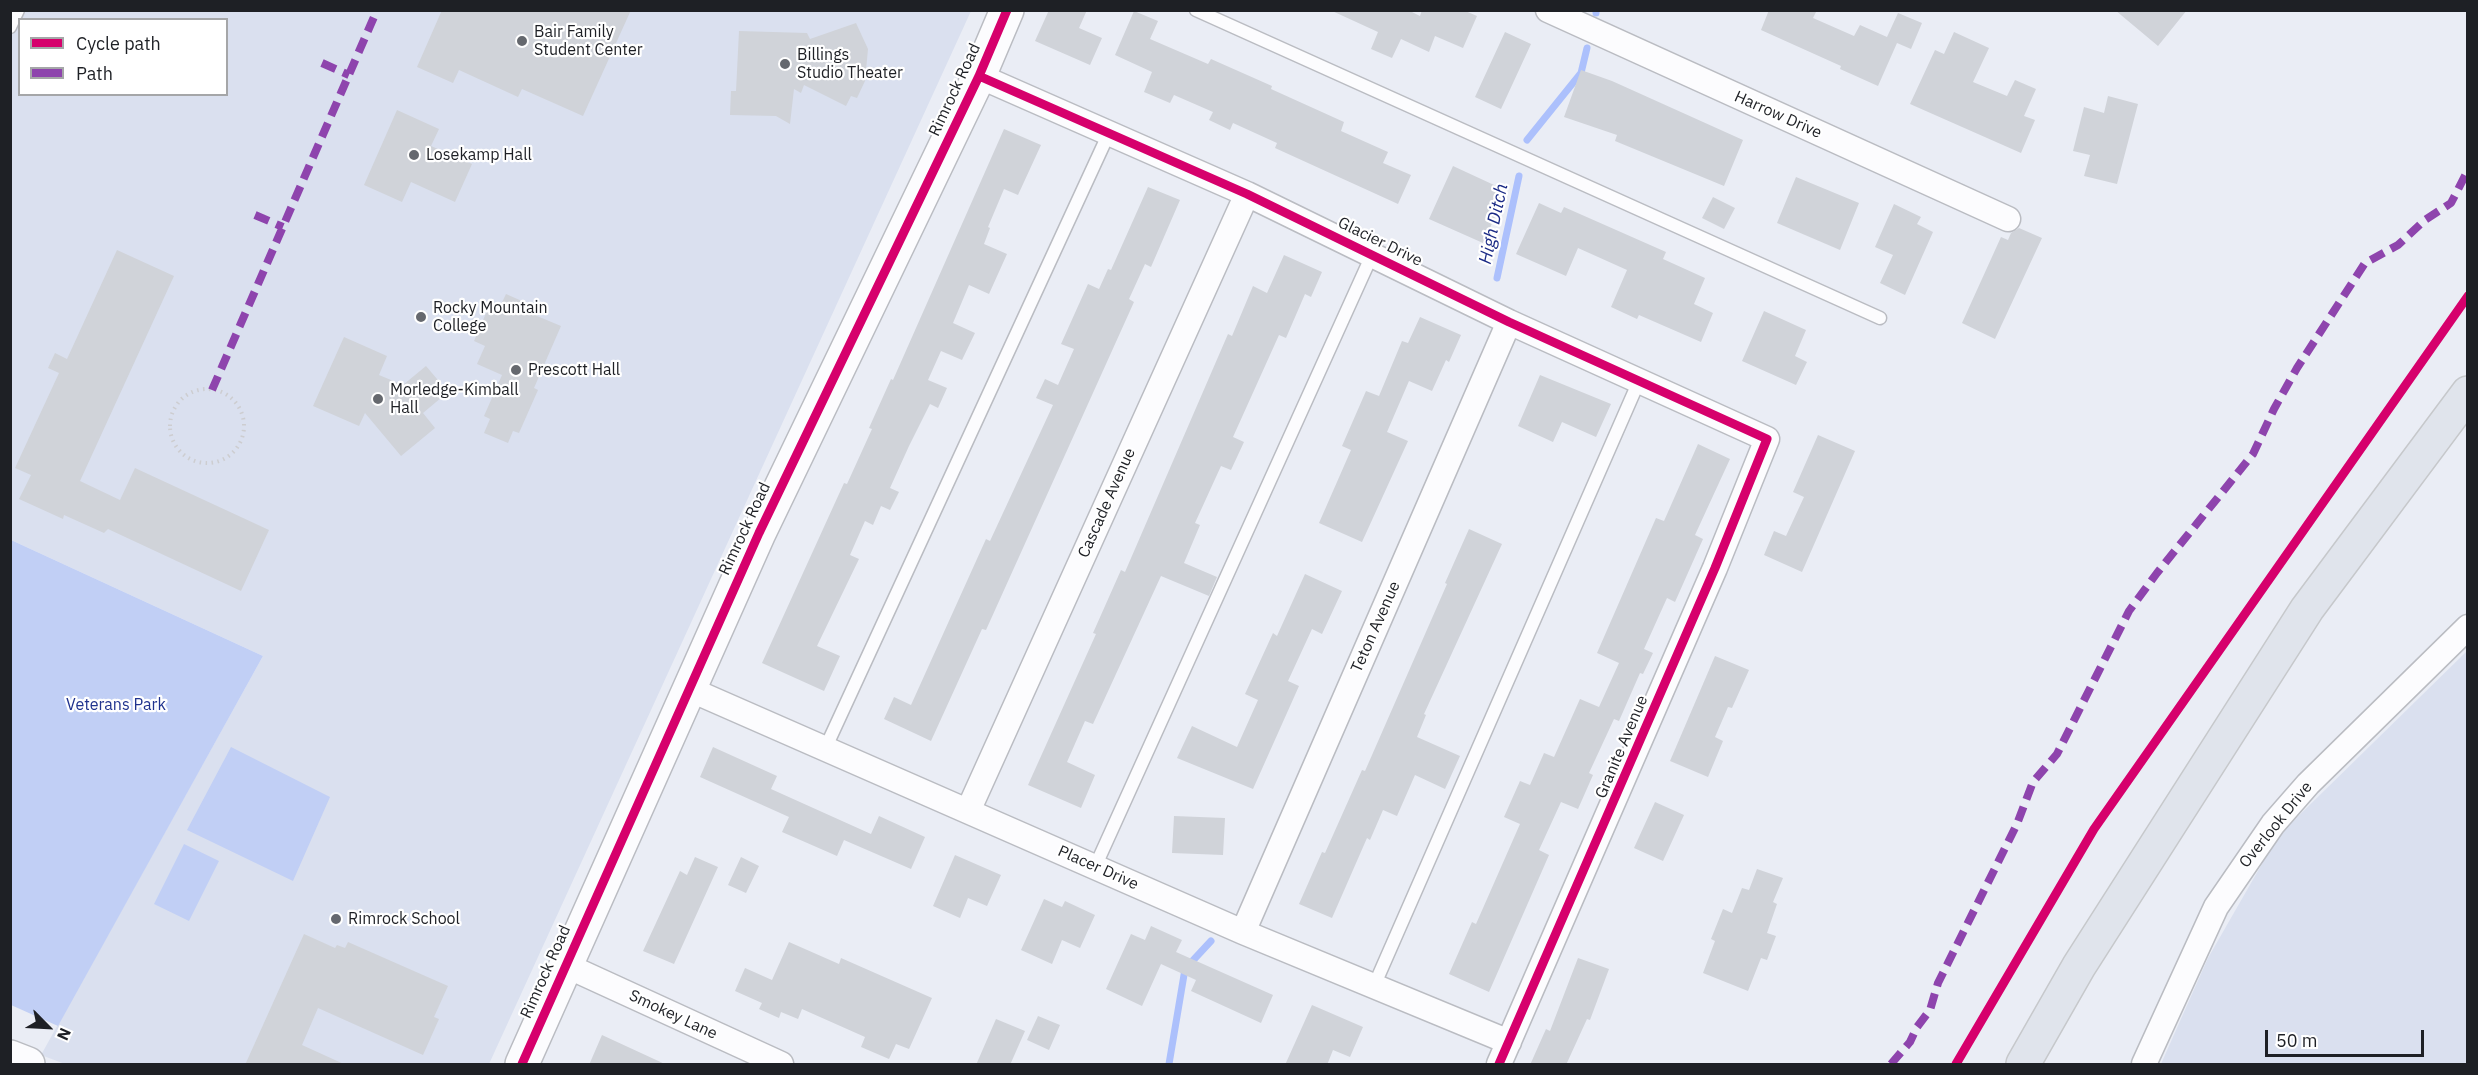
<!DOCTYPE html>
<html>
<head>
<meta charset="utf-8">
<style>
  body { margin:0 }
  #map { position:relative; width:2478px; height:1075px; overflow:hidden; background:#eaedf5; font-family:"IBM Plex Sans",sans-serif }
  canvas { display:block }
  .frame { position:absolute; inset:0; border:12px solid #1e2025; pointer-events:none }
  .legend { position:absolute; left:18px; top:18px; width:210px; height:78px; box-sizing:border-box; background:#fff; border:2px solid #a5a6a8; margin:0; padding:8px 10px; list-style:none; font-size:18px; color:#1e2025 }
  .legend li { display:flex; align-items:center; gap:12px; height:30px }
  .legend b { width:30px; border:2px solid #a5a6a8 }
  .north { position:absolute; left:18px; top:997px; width:60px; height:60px; -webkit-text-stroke:4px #fff; paint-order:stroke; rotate:114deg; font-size:16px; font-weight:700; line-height:24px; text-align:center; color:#1e2025 }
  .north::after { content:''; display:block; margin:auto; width:21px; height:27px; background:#1e2025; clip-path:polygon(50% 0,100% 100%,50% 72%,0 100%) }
  .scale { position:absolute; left:2265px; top:1030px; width:159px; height:27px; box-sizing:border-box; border:3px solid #1e2025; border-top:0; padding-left:8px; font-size:18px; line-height:21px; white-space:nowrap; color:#1e2025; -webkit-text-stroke:4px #fff; paint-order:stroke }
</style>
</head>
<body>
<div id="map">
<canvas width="2478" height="1075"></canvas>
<div class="frame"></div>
<ul class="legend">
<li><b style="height:8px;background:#d6006c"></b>Cycle path</li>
<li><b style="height:8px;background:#8e44ad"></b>Path</li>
</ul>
<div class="north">N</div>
<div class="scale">50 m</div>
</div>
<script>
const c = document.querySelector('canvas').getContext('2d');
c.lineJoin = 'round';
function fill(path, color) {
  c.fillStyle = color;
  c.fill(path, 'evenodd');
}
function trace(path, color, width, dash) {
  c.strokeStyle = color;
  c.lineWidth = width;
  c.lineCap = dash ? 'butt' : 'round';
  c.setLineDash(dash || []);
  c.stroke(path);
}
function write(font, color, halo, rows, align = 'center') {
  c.font = font + ' "IBM Plex Sans",sans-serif';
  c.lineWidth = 4.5;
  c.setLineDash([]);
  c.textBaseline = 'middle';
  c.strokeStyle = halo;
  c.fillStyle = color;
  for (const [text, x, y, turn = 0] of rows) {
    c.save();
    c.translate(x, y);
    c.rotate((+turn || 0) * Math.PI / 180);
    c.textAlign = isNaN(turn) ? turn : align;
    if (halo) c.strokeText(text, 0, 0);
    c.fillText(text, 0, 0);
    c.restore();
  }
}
fill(new Path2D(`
  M11 11H971L489 1064H65L41 1055 263 656 11 540ZM20 20H226V94H20Z
  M2467 651V1064H2161L2208 958 2278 836Z`), '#dae0ef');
fill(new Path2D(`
  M11 540 263 656 58 1026 11 1005Z
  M231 747 330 797 293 881 187 830Z
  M184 844 219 861 189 921 154 904Z`), '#c1cff5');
trace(new Path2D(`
  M1596 13V10
  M1527 140 1581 73 1587 48
  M1497 278 1519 176
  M1169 1064 1185 969 1211 941`), '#acc0fc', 7);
fill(new Path2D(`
  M442 10H631L583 116 522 89 518 97 459 70 453 83 417 67Z
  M1049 10H1087L1079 28 1102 38 1090 65 1035 41Z
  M1330 10H1408L1420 16 1422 10H1463L1477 16 1463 48 1435 36 1429 52 1401 39 1392 58 1371 49 1378 32Z
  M1769 10H1817L1813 18 1854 36 1860 25 1887 37 1898 13 1922 23 1911 49 1897 43 1878 86 1840 69 1841 66 1761 30Z
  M2115 10H2187L2158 46Z
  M1134 11 1158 21 1150 39 1208 64 1211 59 1272 86 1271 89 1344 122 1341 131 1388 152 1383 163 1411 175 1398 204 1275 148 1277 143 1233 123 1230 130 1209 120 1213 112 1174 95 1170 103 1144 92 1152 72 1115 55Z
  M856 23 868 49 865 81 857 98 851 96 846 106 804 85 801 93 794 89 790 124 776 116 730 115 731 91H736L739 31 807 33 810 39Z
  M1505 32 1531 44 1501 109 1475 97Z
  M1954 32 1989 48 1973 82 2007 96 2015 80 2036 89 2024 116 2035 120 2021 153 1910 104 1935 50 1944 54Z
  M1581 70 1612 81 1743 140 1724 186 1615 141 1617 135 1564 117Z
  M2108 96 2138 104 2117 184 2084 176 2090 155 2073 151 2084 107 2104 113Z
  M397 110 439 129 431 146 472 164 455 202 411 182 402 202 364 185Z
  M1004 129 1041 145 1018 195 1004 189 988 227 990 228 984 244 1007 254 989 294 969 285 953 323 975 333 962 360 941 351 928 380 947 388 938 408 930 404 909 446 890 488 899 492 890 510 881 506 873 525 865 521 850 555 859 559 817 646 840 656 824 691 762 663 844 483 847 484 872 429 869 428 891 379 893 380Z
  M1453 166 1507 191 1483 243 1429 219Z
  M1796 177 1859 203 1840 250 1777 223Z
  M1148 187 1180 200 1151 267 1145 264 1129 299 1134 302 986 630 982 629 931 741 884 719 894 697 911 705 986 539 990 541 1053 405 1036 398 1045 379 1058 385 1074 349 1061 344 1088 284 1099 289 1108 269 1111 270Z
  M1713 197 1735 208 1724 229 1702 218Z
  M1539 203 1561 213 1564 207 1666 252 1663 259 1705 278 1694 304 1713 313 1701 342 1639 315 1637 319 1611 307 1627 270 1578 248 1566 276 1516 254Z
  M1894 204 1921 217 1917 224 1933 232 1905 295 1880 283 1893 255 1875 247Z
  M2019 228 2042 238 1995 339 1962 323 2001 237 2008 240 2011 233Z
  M117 250 174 276 80 481 120 500 135 468 269 530 241 591 108 529 104 533 64 515 63 519 19 499 31 475 15 468 59 373 48 368 55 353 67 359Z
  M1284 255 1322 272 1311 297 1305 294 1286 338 1279 335 1233 437 1244 442 1231 470 1221 466 1195 523 1200 525 1184 563 1217 577 1209 596 1161 576 1093 724 1085 721 1067 762 1095 775 1081 808 1028 785 1096 634 1093 633 1121 570 1125 572 1228 334 1232 336 1253 286 1267 293Z
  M506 294 540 309 537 316 561 326 534 388 538 390 519 433 513 431 508 443 484 433 490 419 484 416 502 375 477 364 485 346 474 341 487 311 496 315Z
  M1764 311 1806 330 1795 356 1807 362 1796 385 1742 361Z
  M1420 317 1461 335 1449 362 1446 360 1432 391 1409 381 1387 432 1408 441 1362 542 1319 523 1351 450 1342 446 1366 391 1379 396 1402 341 1408 343Z
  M344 337 387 356 379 375 403 385 426 366 448 392 423 413 435 428 401 456 365 413 359 426 313 406Z
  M1540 375 1611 404 1596 437 1562 422 1553 442 1518 426Z
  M1818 435 1855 451 1802 572 1764 555 1774 531 1786 536 1804 497 1793 492Z
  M1698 444 1730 459 1695 535 1703 539 1675 602 1667 598 1644 649 1653 653 1643 674 1640 673 1619 721 1614 719 1589 773 1593 775 1578 809 1561 802 1539 850 1549 855 1489 992 1449 974 1472 922 1476 924 1520 824 1504 817 1520 781 1530 785 1544 753 1554 757 1580 699 1599 707 1619 663 1597 653 1656 518 1664 521Z
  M1469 529 1502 544 1424 714 1426 715 1417 737 1460 756 1445 789 1415 775 1397 816 1383 810 1370 840 1367 838 1332 918 1299 904 1322 852 1325 853 1362 770 1365 771 1447 584 1445 583Z
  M1305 574 1342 591 1322 634 1312 629 1288 681 1299 686 1253 789 1177 758 1192 726 1237 747 1258 700 1245 694 1273 633 1277 636Z
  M1715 656 1749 670 1732 708 1728 707 1715 737 1723 741 1708 777 1670 761Z
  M713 747 777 776 771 789 871 834 879 816 925 837 911 869 844 840 837 856 782 832 789 817 700 777Z
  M1655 802 1684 815 1663 861 1634 848Z
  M1174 816 1225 818 1223 855 1172 853Z
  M955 855 1001 875 987 906 968 898 960 918 933 906Z
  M695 857 718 867 674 964 643 951 680 871 687 875Z
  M741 857 759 866 746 893 728 885Z
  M1757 869 1783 878 1773 902 1777 904 1767 933 1776 936 1767 960 1761 958 1748 991 1703 973 1715 941 1711 939 1723 909 1732 913 1742 888 1749 890Z
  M1044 899 1062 907 1065 901 1095 915 1080 948 1062 940 1052 964 1021 950Z
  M1151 926 1182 940 1176 952 1273 995 1261 1023 1191 991 1196 980 1161 964 1142 1006 1106 989 1131 934 1145 940Z
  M304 934 335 948 337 945 345 948 348 942 448 986 434 1017 439 1019 423 1055 318 1008 302 1045 346 1065H245Z
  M789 942 839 964 841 958 932 998 909 1049 896 1044 889 1059 861 1047 865 1037 802 1009 798 1019 781 1012 779 1018 759 1009 762 1003 735 991 745 968 772 980Z
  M1578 958 1609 969 1590 1020 1587 1019 1566 1065H1530L1546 1029 1550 1031Z
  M1312 1005 1363 1027 1350 1057 1333 1050 1327 1065H1285Z
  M1038 1016 1060 1025 1049 1050 1027 1040Z
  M996 1019 1025 1031 1010 1065H976Z
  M602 1035 667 1065H589Z`), '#d0d3d9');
const lane = new Path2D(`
  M1196 10 1880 318
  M10 27 18 10
  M825 749 1109 133
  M1095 867 1372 255
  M1374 986 1639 381`);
const street = new Path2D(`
  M1548 10 2008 219
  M979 76 1247 194 1509 322 1767 439 1715 568 1499 1064
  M689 689 1243 932 1509 1042
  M968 811 1247 194
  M1243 932 1509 322
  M565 965 781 1064
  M2144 1064 2216 907 2273 824 2308 784 2468 627`);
const secondary = new Path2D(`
  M10 1057 28 1064
  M522 1064 759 533 979 76 1007 10`);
const highway = new Path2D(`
  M2023 1064 2079 966 2307 609 2468 393`);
trace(lane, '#babcc2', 15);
trace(street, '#babcc2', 27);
trace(secondary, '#babcc2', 36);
trace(highway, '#c6c8cb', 36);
trace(new Path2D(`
  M170 426a37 37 0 1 1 74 0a37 37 0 1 1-74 0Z`), '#cdcdd0', 4, [1.5, 4.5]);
trace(lane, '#fcfcfe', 12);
trace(street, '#fcfcfe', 24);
trace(secondary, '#fcfcfe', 33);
trace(highway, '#e0e4ec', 33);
trace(new Path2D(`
  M322 63 349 75
  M255 215 283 227
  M212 390 377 10
  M1891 1064 1910 1042 1917 1027 1930 1010 1938 983 2017 824 2033 782 2057 754 2129 611 2157 573 2253 454 2274 409 2297 368 2365 263 2398 245 2425 220 2451 203 2468 170`), '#8e44ad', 8, [15, 8]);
trace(new Path2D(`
  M979 76 1247 194 1509 322 1767 439 1715 568 1499 1064
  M522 1064 759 533 979 76 1007 10
  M1956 1064 2094 829 2468 296`), '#d6006c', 9);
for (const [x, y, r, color] of [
  [522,41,6,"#65686e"],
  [785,64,6,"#65686e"],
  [414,155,6,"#65686e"],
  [421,317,6,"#65686e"],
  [516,370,6,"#65686e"],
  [378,399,6,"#65686e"],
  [336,919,6,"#65686e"]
]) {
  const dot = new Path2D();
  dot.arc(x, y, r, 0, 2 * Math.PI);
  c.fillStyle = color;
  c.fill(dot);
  trace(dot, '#fff', 2);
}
write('16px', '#1e2025', '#fff', [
  ["Bair Family",534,32],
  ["Student Center",534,50],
  ["Billings",797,55],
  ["Studio Theater",797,73],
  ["Losekamp Hall",426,155],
  ["Rocky Mountain",433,308],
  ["College",433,326],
  ["Prescott Hall",528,370],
  ["Morledge-Kimball",390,390],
  ["Hall",390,408],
  ["Rimrock School",348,919]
], 'left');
write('16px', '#1e2025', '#fff', [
  ["Rimrock Road",955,90,-65],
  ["Harrow Drive",1778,115,24],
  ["Glacier Drive",1380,242,26],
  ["Cascade Avenue",1107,503,-66],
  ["Rimrock Road",745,529,-65],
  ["Teton Avenue",1376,627,-66],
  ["Granite Avenue",1622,747,-67],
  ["Overlook Drive",2276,825,-51],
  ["Placer Drive",1098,868,24],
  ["Rimrock Road",546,972,-66],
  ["Smokey Lane",673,1015,25]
]);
write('16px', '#20338e', '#fff', [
  ["Veterans Park",116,705]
]);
write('italic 18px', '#1b2b86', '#fff', [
  ["High Ditch",1494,224,-78]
]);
</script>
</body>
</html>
